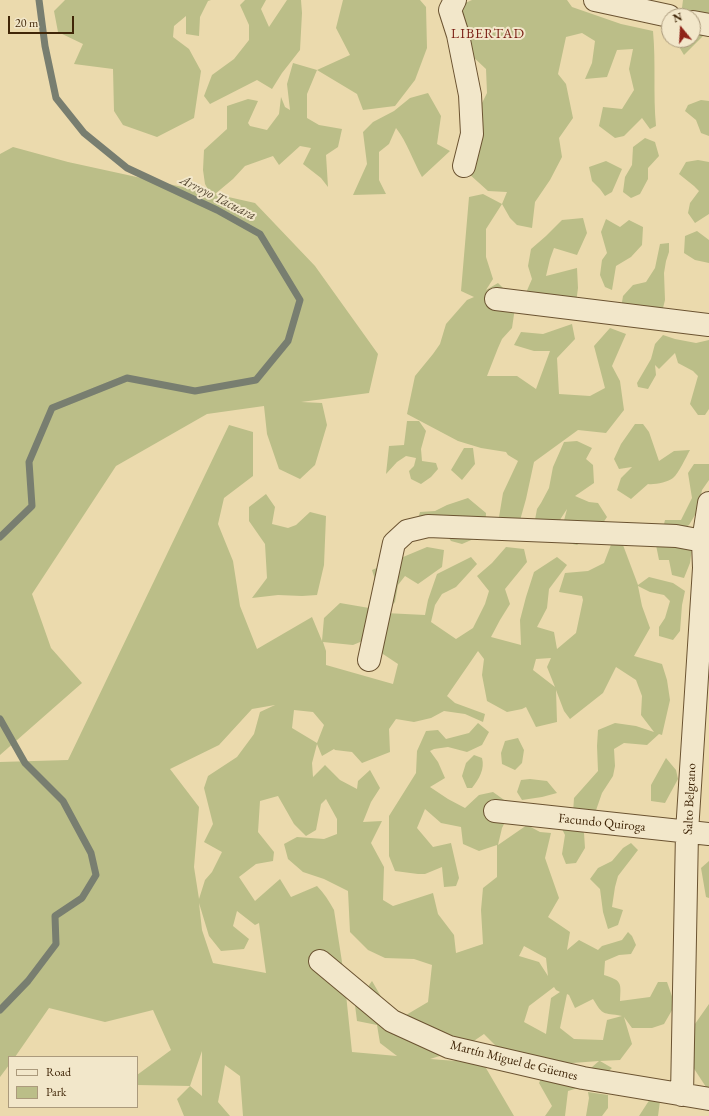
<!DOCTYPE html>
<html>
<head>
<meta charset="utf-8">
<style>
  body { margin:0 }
  #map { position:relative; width:709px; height:1116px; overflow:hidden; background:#ebdaad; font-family:"EB Garamond",serif }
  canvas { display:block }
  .legend { position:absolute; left:8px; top:1056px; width:130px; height:52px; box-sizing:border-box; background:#f2e7ca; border:1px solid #ab9a7c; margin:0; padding:5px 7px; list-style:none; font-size:12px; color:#402608 }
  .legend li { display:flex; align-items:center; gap:8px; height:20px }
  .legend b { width:20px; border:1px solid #ab9a7c }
  .north { position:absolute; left:661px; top:8px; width:40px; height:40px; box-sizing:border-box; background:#f2e7ca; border:1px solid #ab9a7c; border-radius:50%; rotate:342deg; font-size:11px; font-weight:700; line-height:16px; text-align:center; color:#402608 }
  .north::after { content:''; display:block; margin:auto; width:14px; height:18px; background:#8f2418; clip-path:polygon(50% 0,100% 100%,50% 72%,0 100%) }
  .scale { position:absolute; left:8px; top:16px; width:66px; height:18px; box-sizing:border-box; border:2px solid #402608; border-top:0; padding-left:5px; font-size:12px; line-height:14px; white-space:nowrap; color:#402608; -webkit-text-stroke:3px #f2e7ca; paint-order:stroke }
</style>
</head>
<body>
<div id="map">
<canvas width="709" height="1116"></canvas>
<ul class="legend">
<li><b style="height:5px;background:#f2e7ca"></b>Road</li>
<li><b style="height:11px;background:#bbbe88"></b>Park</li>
</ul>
<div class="north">N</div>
<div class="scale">20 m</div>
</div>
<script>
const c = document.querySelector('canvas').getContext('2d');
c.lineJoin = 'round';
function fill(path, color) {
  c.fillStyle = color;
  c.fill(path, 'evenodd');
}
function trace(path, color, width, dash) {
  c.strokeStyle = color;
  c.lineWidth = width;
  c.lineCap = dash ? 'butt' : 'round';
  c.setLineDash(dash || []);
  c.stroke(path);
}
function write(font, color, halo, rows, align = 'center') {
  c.font = font + ' "EB Garamond",serif';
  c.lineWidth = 4;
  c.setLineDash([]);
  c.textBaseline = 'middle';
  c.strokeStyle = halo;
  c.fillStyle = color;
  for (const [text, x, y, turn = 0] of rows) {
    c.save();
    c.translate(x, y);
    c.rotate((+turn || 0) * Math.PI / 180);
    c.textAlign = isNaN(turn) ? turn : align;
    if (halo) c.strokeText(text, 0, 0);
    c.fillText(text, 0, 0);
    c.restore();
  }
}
fill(new Path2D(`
  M65 0H211L208 1 200 17 199 36 186 34V16L174 26 173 37 189 49 201 71 194 118 157 137 123 125 114 111 113 69 74 64 83 44 58 32 54 11Z
  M245 0H266L261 9 269 27 287 0H301L302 13 300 50 282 73 272 89 257 80 210 104 204 96 212 75 234 59 249 40V25L240 5Z
  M343 0H420L426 7 427 48 415 80 395 106 363 110 357 94 317 70 307 94V118L319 125 342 129 338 147 326 155 328 187 321 178 303 164 311 148 300 146 279 165 273 156 245 166 233 179 215 194 255 203 315 266 378 354 369 393 301 402 322 403 327 425 315 465 300 479 279 469 267 434 264 406 207 414 116 466 32 594 51 648 82 683 0 755V154L13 147 68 162 210 193 205 184 203 170 204 150 227 129V106L248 99 258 101 248 123 250 126 267 130 279 114 281 97 285 107 290 110 287 84 293 63 317 70 350 55 336 28Z
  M472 0H567L572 7 621 24 653 31C656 63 653 94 656 126L650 129 642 118 624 136 615 138 599 126 603 107 622 109 634 90 629 69 633 49 617 50 607 77 585 79 592 63 595 41 582 33 566 37 558 74 566 84 573 118 559 138 562 157 550 180 535 202 532 228 517 225 510 218 502 204 486 229V257L493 279 486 290 498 283 516 301 512 328 502 339 498 348 487 376H517L536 389 550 351H534L514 345 521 332 543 334 572 324 575 339 557 358 559 394 590 396 605 388 594 346 610 328 626 334 612 366 620 381 624 410 606 433 578 430 534 462 526 499 517 531 499 517 503 493 518 461 508 455 506 452 481 448 458 441 407 414 415 376 433 354 440 344 446 324 467 300 474 297 461 291 469 197 483 194 502 204 507 192 488 191 468 173 483 119 482 103 487 93 486 69 470 54 458 35 463 4Z
  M683 0H709V30L684 55 675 40H693V16H681Z
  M428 93 441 116 437 144 450 151 422 177C413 161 407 142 396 128L389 144 379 152V180L386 194 353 195 367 164 363 132 373 122 394 111 410 98Z
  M701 100 709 101V136L701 133 696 120 685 111 688 105Z
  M645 138 655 142 659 156 648 168V179L640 194 631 198 623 192 625 177 632 165 633 147Z
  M698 160 709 162V214L695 223 688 213 690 203 699 191 694 186 679 174 686 162Z
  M606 161 622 169 612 192 605 196 600 189 592 181 589 167Z
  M583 218 587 233 577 255 554 248 550 259 546 276 577 268 578 288 576 303 522 302 532 279 528 266 531 249 546 236 562 220Z
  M606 219 620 227 629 220 643 227 642 245 631 257 616 266 612 290 605 287 600 275 602 260 607 253 601 232Z
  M697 231 709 240V263L695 260 684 253 685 236Z
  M669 243V252L666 261 664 273 665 300 661 316 620 314 623 296 633 285 646 282 655 268 660 244Z
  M663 335 675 339 696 343 709 340V409L705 415H698L690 404 698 376 693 371 678 363 675 353 659 369 655 365 656 375 648 389 638 387 637 383 651 359 655 344Z
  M407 421H419L426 431 421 449 422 461 436 463 438 469 431 477 421 484 411 479 409 471 414 466 416 458 406 456 397 462 386 474 389 446 404 445Z
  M635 424H643L649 432 659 461 674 451 690 450C686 457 679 473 673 478 668 482 654 485 648 484L631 499 617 490 621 478 632 467 619 469 614 459 621 444Z
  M229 425 253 432V476L224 498 218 524 233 561 240 606 257 649 312 617 322 641 324 618 340 603 375 609 382 602 372 570 427 547 444 550 442 567 418 584 405 576 398 585 395 602 385 613 425 615 428 600 437 574 471 557 477 564 456 587 442 594 435 605 431 622 456 639 473 628 485 604 489 591 477 576 492 563 506 547 524 549 527 562 505 589 510 604 500 620 491 637 521 645 520 620 526 597 534 572 557 557 567 565 549 589 547 608 537 627 554 632 557 649 576 633 583 600 582 596 559 592 565 573 588 571 604 563 612 542 623 545 638 585 649 577 673 583 685 591 682 605 680 631 673 640 659 636V627L665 618 670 601 664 595 650 592 638 586 642 606 650 628 634 656 662 664 667 680 670 700 662 735 659 734 647 745 624 743 614 749 615 766 613 776 602 793 593 819 573 813 574 798 598 771 597 746 598 730 615 723 636 726 654 732 641 715 642 696 636 680 616 667 603 693 570 719 564 711 556 690 557 722 536 727 526 707 522 709 507 712 487 701 482 675 484 659 478 651 447 696 455 703 485 714 483 722 465 714 444 711 431 718 414 722 396 719 389 729 390 752 362 763 352 752 335 750 334 749 322 756 317 744 312 763 313 777 325 765 340 780 357 789 358 781 370 770 380 788 371 802 363 822 382 821 371 843 384 867 383 900 393 906 433 893 438 914 454 935 456 953 483 944 481 910 483 888 497 877V845L479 851 463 844 461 827 441 823 425 809 417 828 433 847 451 843 459 878 456 886 444 887 442 867 425 874H418L395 871 389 856V816L416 773 417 751 426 731 438 730 446 739 469 733 478 723 489 732 482 745 467 752 448 747 434 749 430 751 438 762 445 778 430 787 448 799 465 808 479 795 493 792 507 802V818L502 828 498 845 527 825 540 832 551 833 545 858 559 898 548 917 570 932 567 950 579 940 598 950 602 946 622 940 628 932 632 936 636 945 631 954 619 955 605 961 604 975C622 981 621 982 620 1001L650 997 658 982H667L675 1005 664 1024 652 1028H632L624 1017 632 1044 620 1060 600 1061 612 1068 597 1082 568 1091 565 1116H545L552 1106 539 1083 548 1064 584 1074 599 1061 559 1064 497 1047 484 1034 462 1049 430 1059 483 1063 514 1116H243L240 1076 225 1065 218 1102 230 1116H184L177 1099 190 1086 137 1085V1075L171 1050 153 1010 105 1022 49 1008 15 1057H9V1065L0 1077V762L68 760ZM372 637 377 650 398 664 393 684 326 665V651L323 642 353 645ZM551 658 547 667 555 687 533 670 536 659ZM275 705 260 712 254 734 237 757 208 776 204 788 213 824 204 842 222 852 212 872 205 880 199 899 194 867 199 807 170 769 219 745 252 709ZM294 710 313 712 324 725 317 743 292 728ZM278 796 294 824 306 836 316 830 321 804 326 799 337 819V834L324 839 297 837 284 844 288 859 303 872 324 879 348 891 350 932 368 950 385 958 414 959 432 965 428 1002 401 1018 383 1000 372 981 355 1005 357 1021 377 1025 380 1043 397 1056 352 1052 344 975 334 910C329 901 324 893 317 886L291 897 280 879 255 901 239 877 256 864 273 861 274 852 258 832 260 801ZM199 903 209 936 221 951 244 949 249 939 233 926 237 911 255 925 259 923 266 973 213 963 202 930ZM524 946 546 958 548 976 539 962 519 956ZM554 987 556 990 560 992 551 998 546 1034 524 1022 529 1006ZM567 994 569 995 575 1008 593 999C604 1017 602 1012 622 1016L607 1020 603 1040 574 1039 560 1028ZM202 1051V1096L190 1086Z
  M577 441 592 448 586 459 593 465 594 483 575 496 589 502 598 503 607 517C599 530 590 537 577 545L568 543 560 536 567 509 552 532 532 536 537 509 541 503 549 488 553 467 564 442Z
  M464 448H473L475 464 462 480 451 470Z
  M694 464H709V480L702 490 698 510 689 525 670 536 662 532 665 520H681L692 498 688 473Z
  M266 494 275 507 272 524 288 528 296 525 310 512 326 516 324 565 317 595 302 596 278 595 252 598 267 578 265 544 249 521V507Z
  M468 498 486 513 485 534 462 544 451 541 443 529H415L420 512 435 511 447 505Z
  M656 545 692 548 690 563 684 578 672 575 669 560H659Z
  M518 738 524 750 522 763 515 770 502 764 501 753 505 741Z
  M474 755 482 758C485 769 479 779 472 788H467L462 776 466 763Z
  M666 758 676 770 678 779 665 803 651 801V785Z
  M530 779 547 781 557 793 542 797 522 800 517 792 521 780Z
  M576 824 584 833 585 848 576 863 566 864 562 854 565 835 561 827Z
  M631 843 638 850 618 876 615 887 612 907 623 910 618 925 608 929 603 912 600 889 590 879 598 868 612 861 623 848Z
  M709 861V898L706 897 701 868Z
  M709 1004V1090H708L687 1058 690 1031Z
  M588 1092 608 1095V1108L602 1116H586L589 1098Z
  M650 1099 660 1101 658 1116H639Z`), '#bbbe88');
trace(new Path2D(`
  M0 537 32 506 29 462 52 408 127 378 195 391 256 380 288 341 300 300 260 234 217 210 127 168 84 133 56 98 45 46 39 0
  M0 719 25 763 63 801 91 853 96 875 82 898 55 916 56 944 28 981 0 1010`), '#787e70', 7);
const minor = new Path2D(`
  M455 0 450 10 458 35 470 95 472 134 464 166
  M595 0 669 16
  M693 22 709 25
  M496 299 709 325
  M369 660 394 543 407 531 428 526 676 536 703 541
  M495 811 709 834
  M320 961 392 1021 449 1047 583 1078 709 1099
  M682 1095 687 832 704 568 703 541 709 503`);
trace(minor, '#6b5331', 24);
trace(minor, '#f2e7ca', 22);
write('13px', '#402608', '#f2e7ca', [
  ["Salto Belgrano",690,799,-87],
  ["Facundo Quiroga",602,823,6],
  ["Martín Miguel de Güemes",514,1061,14]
]);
c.letterSpacing = '1px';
write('14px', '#7a1f14', '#f2e7ca', [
  ["LIBERTAD",488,34]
]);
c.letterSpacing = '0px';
write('italic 14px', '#584a34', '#f2e7ca', [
  ["Arroyo Tacuara",218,198,27]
]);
</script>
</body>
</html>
